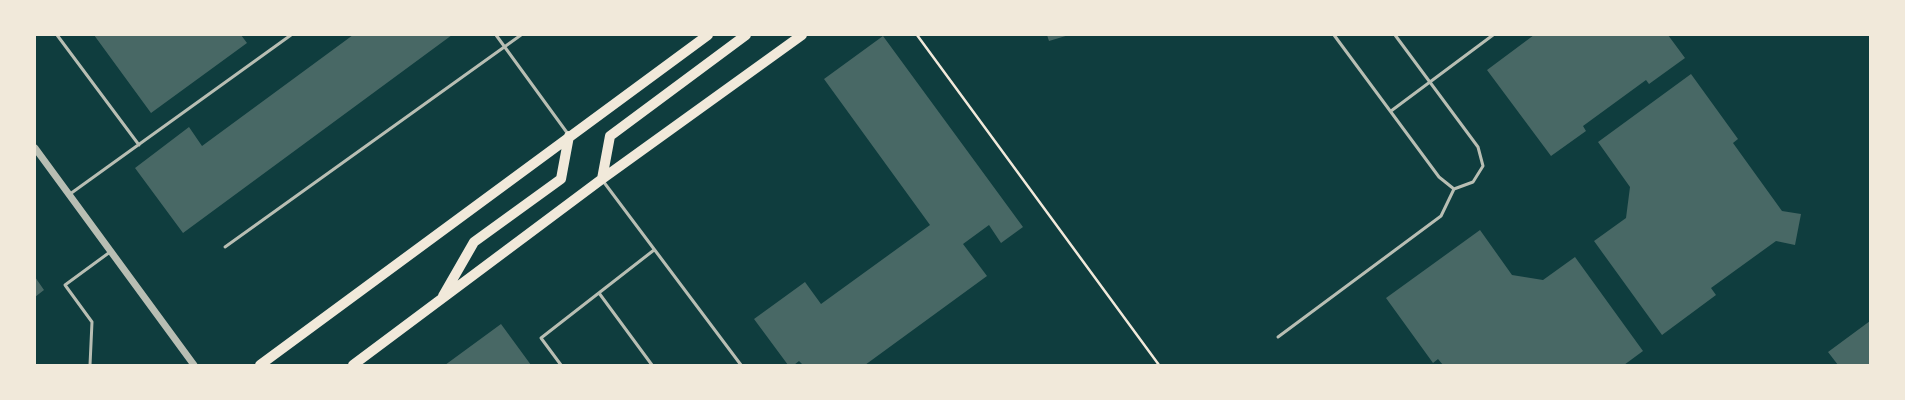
<!DOCTYPE html>
<html>
<head>
<meta charset="utf-8">
<style>
  body { margin:0 }
  #map { position:relative; width:1905px; height:400px; overflow:hidden; background:#0f3d3e; font-family:"Source Serif 4",serif }
  canvas { display:block }
  .frame { position:absolute; inset:0; border:36px solid #f1e9da; pointer-events:none }
</style>
</head>
<body>
<div id="map">
<canvas width="1905" height="400"></canvas>
<div class="frame"></div>
</div>
<script>
const c = document.querySelector('canvas').getContext('2d');
c.lineJoin = 'round';
function fill(path, color) {
  c.fillStyle = color;
  c.fill(path, 'evenodd');
}
function trace(path, color, width, dash) {
  c.strokeStyle = color;
  c.lineWidth = width;
  c.lineCap = dash ? 'butt' : 'round';
  c.setLineDash(dash || []);
  c.stroke(path);
}
fill(new Path2D(`
  M94 35H241L247 43 151 113Z
  M353 35H452L183 233 135 168 189 127 202 146Z
  M1047 35H1069L1049 41Z
  M1534 35H1668L1685 58 1649 84 1646 80 1583 126 1586 131 1551 156 1487 70Z
  M883 36 1023 227 1001 243 989 225 963 244 987 276 865 365H803L799 361 794 365H788L754 319 805 282 821 304 930 225 824 79Z
  M1691 74 1738 139 1733 143 1782 211 1801 214 1795 245 1776 241 1711 288 1716 295 1662 335 1594 241 1626 218 1630 187 1598 142Z
  M1480 230 1512 275 1543 280 1575 257 1643 351 1624 365H1443L1438 359 1433 363 1386 298Z
  M35 277 44 290 35 297Z
  M1870 321V365H1838L1828 352Z
  M501 324 531 365H445Z`), '#486865');
trace(new Path2D(`
  M917 35 1159 365`), '#f1e9da', 2.5);
trace(new Path2D(`
  M57 35 139 145
  M496 35 568 134
  M1334 35 1439 177 1454 189 1473 182 1483 166 1478 147 1395 35
  M1391 111 1493 35
  M603 181 741 365
  M70 194 291 35
  M225 247 521 35
  M599 293 652 365
  M1278 337 1441 216 1454 189
  M90 365 92 322 65 285 110 252
  M561 365 541 338 654 250`), '#b8beb3', 3);
trace(new Path2D(`
  M35 148 194 365`), '#b8beb3', 7);
trace(new Path2D(`
  M602 179 610 136 746 35
  M443 296 474 242 561 179 569 136
  M260 365 708 35
  M353 365 602 179 802 35`), '#f1e9da', 10);
</script>
</body>
</html>
